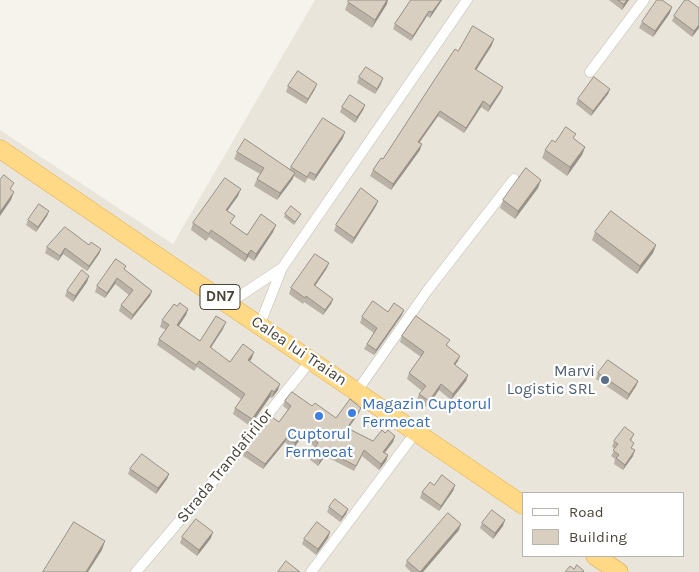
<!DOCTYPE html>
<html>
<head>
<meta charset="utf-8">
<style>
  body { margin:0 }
  #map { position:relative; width:699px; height:572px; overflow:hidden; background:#f6f3ec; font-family:Karla,sans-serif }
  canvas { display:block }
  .legend { position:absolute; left:522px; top:492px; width:162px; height:65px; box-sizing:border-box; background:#fff; border:1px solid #b7b4b0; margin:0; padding:6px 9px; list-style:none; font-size:15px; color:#4b4439 }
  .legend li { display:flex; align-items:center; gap:10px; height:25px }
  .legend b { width:25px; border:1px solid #b7b4b0 }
</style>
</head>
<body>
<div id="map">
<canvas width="699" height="572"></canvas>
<ul class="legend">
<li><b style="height:6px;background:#fff"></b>Road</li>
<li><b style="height:14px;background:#d8cfc1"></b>Building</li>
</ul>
</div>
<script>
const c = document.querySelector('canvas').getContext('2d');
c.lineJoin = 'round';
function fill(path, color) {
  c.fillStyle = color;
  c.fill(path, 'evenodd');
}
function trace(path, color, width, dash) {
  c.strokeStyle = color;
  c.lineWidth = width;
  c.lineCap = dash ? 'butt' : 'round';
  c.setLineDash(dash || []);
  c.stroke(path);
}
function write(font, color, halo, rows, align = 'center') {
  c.font = font + ' Karla,sans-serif';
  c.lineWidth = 4.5;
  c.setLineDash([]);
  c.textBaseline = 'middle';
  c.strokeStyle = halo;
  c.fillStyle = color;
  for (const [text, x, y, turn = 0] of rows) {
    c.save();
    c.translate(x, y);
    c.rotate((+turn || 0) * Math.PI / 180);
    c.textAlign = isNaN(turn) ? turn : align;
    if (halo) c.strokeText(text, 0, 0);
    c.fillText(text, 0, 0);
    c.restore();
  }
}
fill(new Path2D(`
  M315 0H699V572H0V130L173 244ZM523 493H683V556H523Z`), '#eae5da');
const minor = new Path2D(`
  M590 72 644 0
  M229 303 282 268
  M260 324 282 268 467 0
  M357 391 427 291 514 179
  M136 572 227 465 312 359
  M311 572 416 432`);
const trunk = new Path2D(`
  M0 149 523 505
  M595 556 619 572`);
trace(minor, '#c2bbae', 11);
trace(trunk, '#e0a43c', 19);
trace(minor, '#fff', 10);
trace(trunk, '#ffd985', 18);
fill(new Path2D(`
  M411 0H442L430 18 427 16 411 41 393 29 395 24Z
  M609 0H629L622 10Z
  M348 2 387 4 372 28 345 10Z
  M699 8V28L692 37 672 21 674 16Z
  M670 13 653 37 639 28 642 22Z
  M492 45 476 70 503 87 501 92 488 112 481 107 464 133 438 116 420 142V150L391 190 370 176 373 170 383 159 458 51Z
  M359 77 381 84 375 94 357 83Z
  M288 86 315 89 306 104 286 92Z
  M610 89 608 94 591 116 576 104 578 99Z
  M365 105 363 110 355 123 340 112 342 107Z
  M343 138 314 181 308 178 305 183 294 176 292 180 277 200 254 186 257 179 260 174 234 159 237 152 290 169 291 167Z
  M574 139 585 147 582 155 567 176 542 158 545 150 555 142Z
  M538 188 515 219 500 208 503 200Z
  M238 196 227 211 231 224 247 235 276 225 273 232 254 261 248 257 245 262 209 237 206 241 191 230 193 223Z
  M378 201 376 206 352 244 334 231 336 225Z
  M285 214 300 216 294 225 284 217Z
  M47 216 36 232 26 225 28 220Z
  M595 232 656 245 653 253 637 274 592 240Z
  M89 245 101 249 99 254 87 271 63 254 58 261 45 253 47 247Z
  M126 266 124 270 152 291 150 296 131 320 119 311 121 305 129 295 115 284 105 298 95 292 97 286Z
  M327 268 315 286 333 299 331 304 323 315 304 302 303 304 289 294 291 288Z
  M89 276 87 282 73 302 65 296 67 291Z
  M177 306 188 309 186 315 179 326 200 341 223 329 211 348 230 362 252 358 249 362 278 390 272 398 270 397 250 426 233 414 235 408 241 399 197 367 194 371 157 345 159 339 166 330 160 327 162 320Z
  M388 312 402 315 374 355 364 349 367 344 374 333 360 323 362 317Z
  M402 336 448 345 447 346 458 361 455 365 468 375 466 381 451 400 439 390 427 407 417 400 419 394 422 391 407 379 409 373 421 357 400 342Z
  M598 373 638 381 636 386 627 400 596 379Z
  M285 401 312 406 336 418 359 413 348 428 373 441 385 433 395 436 393 442 385 453 388 455 386 461 379 470 362 456 354 471 325 456 318 466 309 459 311 454 315 447 302 437 293 449 285 442 263 469 243 456 245 450 279 422 288 410 283 406Z
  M634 434 631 441 633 456 623 470 614 464 615 459 611 456 615 449 612 447 614 441Z
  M130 469 169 474 167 479 156 494 128 474Z
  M434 485H455L453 491 439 511 420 498 422 492Z
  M329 507 348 509 346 514 340 522 327 512Z
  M482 523 503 526 493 539 480 528Z
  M459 530 423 572H411L405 566 407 561Z
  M330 532 328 538 316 555 302 544 304 539Z
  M182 537 211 538 197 556 180 543Z`), '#bab2a6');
fill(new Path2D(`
  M387 0H388L387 4 372 28 375 20Z
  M441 0H442L430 18 432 12Z
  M627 0H629L622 10 624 4Z
  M672 7 670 13 653 37 655 31Z
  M429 11 427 16 411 41 413 36Z
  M699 25V28L692 37 694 31Z
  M494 39 492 45 473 75 475 69Z
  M383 78 381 84 375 94 377 89Z
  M317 84 315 89 306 104 308 99Z
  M503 87 501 92 488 112 490 106Z
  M610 89 608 94 591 116 593 111Z
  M483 101 481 107 464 133 466 128Z
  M365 105 363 110 355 123 357 117Z
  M440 111 438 116 416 147 418 142Z
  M345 132 343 138 314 181 316 175Z
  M422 144 420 150 391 190 393 184Z
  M585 147 582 155 567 176 570 167Z
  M295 173 292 180 277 200 280 193Z
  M541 180 538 188 515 219 518 211Z
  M241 189 238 196 223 217 226 210Z
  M14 192 11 200 0 216V212Z
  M378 201 376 206 352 244 354 238Z
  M49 211 47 216 36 232 38 227Z
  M276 225 273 232 254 261 256 254Z
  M656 245 653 253 637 274 640 266Z
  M65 248 63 254 58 261 60 256Z
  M101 249 99 254 87 271 89 266Z
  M251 250 248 257 245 262 247 255Z
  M329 263 327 268 312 290 314 285Z
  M89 276 87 282 73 302 75 296Z
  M117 278 115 284 105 298 107 293Z
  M152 291 150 296 131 320 133 315Z
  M333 299 331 304 323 315 325 310Z
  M188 309 186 315 175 331 177 325Z
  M404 310 402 315 374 355 376 350Z
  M226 322 223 329 207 353 210 347Z
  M254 352 252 358 246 367 248 360Z
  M460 356 458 361 452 369 454 364Z
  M468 375 466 381 451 400 453 394Z
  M638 381 636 386 627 400 629 394Z
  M280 384 278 390 272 398 274 392Z
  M441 384 439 390 427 407 429 401Z
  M272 390 270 397 250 426 252 419Z
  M361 408 359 413 345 433 347 428Z
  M304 432 302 437 293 449 295 443Z
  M395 436 393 442 381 457 383 452Z
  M287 437 285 442 263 469 265 464Z
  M635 450 633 456 623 470 625 465Z
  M327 451 325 456 318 466 320 460Z
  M388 455 386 461 379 470 381 464Z
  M169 474 167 479 156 494 158 488Z
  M455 485 453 491 439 511 441 506Z
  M348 509 346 514 340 522 342 517Z
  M505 520 503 526 493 539 495 533Z
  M461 524 459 530 423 572H420Z
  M213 532 211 538 197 556 199 550Z
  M330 532 328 538 316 555 318 549Z
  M105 541 102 550 88 572H86Z`), '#979187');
const building = new Path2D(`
  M349 0H387L375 20 348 2Z
  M411 0H441L432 12 429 11 413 36 395 24Z
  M618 0H627L624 4Z
  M657 0H662L672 7 655 31 642 22Z
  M685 0H688L699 8V25L694 31 674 16Z
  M473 26 494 39 475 69 503 87 490 106 483 101 466 128 440 111 418 142 422 144 393 184 373 170 381 158 383 159 435 79 455 49 458 51Z
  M366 67 383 78 377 89 359 77Z
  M298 71 317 84 308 99 288 86Z
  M594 77 610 89 593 111 578 99Z
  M350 95 365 105 357 117 342 107Z
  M323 118 345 132 316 175 310 172 307 177 291 167Z
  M566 127 576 134 573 138 585 147 570 167 545 150 552 140 555 142Z
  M245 139 295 173 280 193 257 179 264 168 237 152Z
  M526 168 541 180 518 211 503 200Z
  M4 175 14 183 10 189 14 192 0 212V180Z
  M225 178 241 189 226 210 235 216 230 223 247 235 261 214 276 225 256 254 251 250 247 255 211 230 209 234 193 223Z
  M361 188 378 201 354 238 336 225Z
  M39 204 49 211 38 227 28 220Z
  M291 206 301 214 295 222 285 214Z
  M611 211 656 245 640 266 595 232Z
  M65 227 89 245 91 242 101 249 89 266 65 248 60 256 47 247Z
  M315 254 329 263 314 285 333 299 325 310 306 296 305 298 291 288Z
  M116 259 126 266 124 269 152 291 133 315 121 305 133 290 117 278 107 293 97 286Z
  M82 270 89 276 75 296 67 291Z
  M373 301 388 312 394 303 404 310 376 350 367 344 377 328 362 317Z
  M180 303 188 309 177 325 200 341 216 316 226 322 210 347 230 362 243 344 254 352 248 360 280 384 274 392 272 390 252 419 235 408 245 394 199 361 196 365 159 339 169 325 162 320 174 304 177 306Z
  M416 316 450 340 446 345 460 356 454 364 468 375 453 394 441 384 429 401 419 394 426 386 409 373 424 352 402 336Z
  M608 360 638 381 629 394 598 373Z
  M292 392 312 406 315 403 336 418 350 399 361 408 347 428 373 441 382 430 385 433 388 430 395 436 383 452 388 455 381 464 364 450 356 466 327 451 320 460 311 454 318 443 304 432 295 443 287 437 265 464 245 450 272 417 279 422 291 406 285 401Z
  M625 427 634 434 630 440 634 443 631 448 635 450 625 465 616 458 619 455 613 450 618 444 614 441Z
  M142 454 169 474 158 488 130 469Z
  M442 475 455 485 441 506 422 492 430 482 434 485Z
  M335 499 348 509 342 517 329 507Z
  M492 510 505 520 495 533 482 523Z
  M448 513 461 524 420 572 407 561Z
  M196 519 213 532 199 550 182 537Z
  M74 522 105 541 86 572H43Z
  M317 522 330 532 318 549 304 539Z
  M286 561 300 572H278Z
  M577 565 584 571 583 572H565L570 566 574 569Z`);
fill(building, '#d8cfc1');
trace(building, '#979187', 1);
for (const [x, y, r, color] of [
  [605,380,5,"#5c6f8a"],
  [352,413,5,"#3f7fe0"],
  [319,416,5,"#3f7fe0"]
]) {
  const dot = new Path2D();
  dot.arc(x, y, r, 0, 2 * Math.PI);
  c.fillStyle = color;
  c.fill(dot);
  trace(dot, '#fff', 2);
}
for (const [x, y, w] of [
  [220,297,40]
]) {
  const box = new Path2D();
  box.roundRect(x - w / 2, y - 12.5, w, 25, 4);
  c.fillStyle = '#fff';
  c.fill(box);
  trace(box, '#4b4439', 1);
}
write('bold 15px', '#4b4439', null, [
  ["DN7",220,297]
]);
write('16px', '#4b4439', '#fff', [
  ["Calea lui Traian",299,351,34],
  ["Strada Trandafirilor",225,466,-51]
]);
write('16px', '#4e5e75', '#fff', [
  ["Marvi",595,371],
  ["Logistic SRL",595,389]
], 'right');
write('16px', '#366cbe', '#fff', [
  ["Magazin Cuptorul",362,404],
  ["Fermecat",362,422],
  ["Cuptorul",319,434,"center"],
  ["Fermecat",319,452,"center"]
], 'left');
</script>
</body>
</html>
